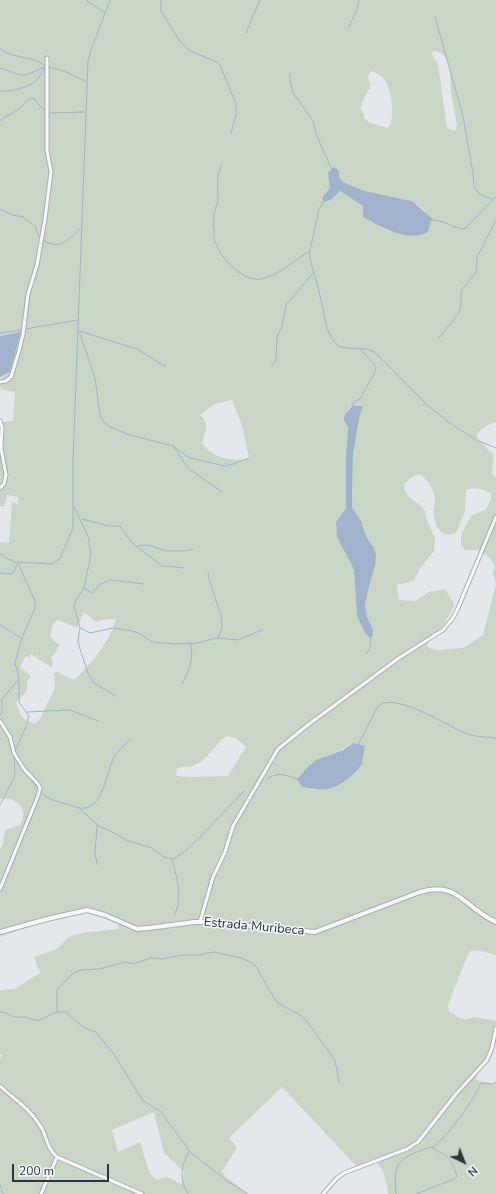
<!DOCTYPE html>
<html>
<head>
<meta charset="utf-8">
<style>
  body { margin:0 }
  #map { position:relative; width:496px; height:1194px; overflow:hidden; background:#e4e7ec; font-family:"Nunito Sans",sans-serif }
  canvas { display:block }
  .north { position:absolute; left:444px; top:1142px; width:40px; height:40px; -webkit-text-stroke:3px #f4f6f9; paint-order:stroke; rotate:137deg; font-size:11px; font-weight:700; line-height:16px; text-align:center; color:#2b3445 }
  .north::after { content:''; display:block; margin:auto; width:14px; height:18px; background:#2b3445; clip-path:polygon(50% 0,100% 100%,50% 72%,0 100%) }
  .scale { position:absolute; left:12px; top:1164px; width:97px; height:18px; box-sizing:border-box; border:2px solid #2b3445; border-top:0; padding-left:5px; font-size:12px; line-height:14px; white-space:nowrap; color:#2b3445; -webkit-text-stroke:3px #f4f6f9; paint-order:stroke }
</style>
</head>
<body>
<div id="map">
<canvas width="496" height="1194"></canvas>
<div class="north">N</div>
<div class="scale">200 m</div>
</div>
<script>
const c = document.querySelector('canvas').getContext('2d');
c.lineJoin = 'round';
function fill(path, color) {
  c.fillStyle = color;
  c.fill(path, 'evenodd');
}
function trace(path, color, width, dash) {
  c.strokeStyle = color;
  c.lineWidth = width;
  c.lineCap = dash ? 'butt' : 'round';
  c.setLineDash(dash || []);
  c.stroke(path);
}
function write(font, color, halo, rows, align = 'center') {
  c.font = font + ' "Nunito Sans",sans-serif';
  c.lineWidth = 3;
  c.setLineDash([]);
  c.textBaseline = 'middle';
  c.strokeStyle = halo;
  c.fillStyle = color;
  for (const [text, x, y, turn = 0] of rows) {
    c.save();
    c.translate(x, y);
    c.rotate((+turn || 0) * Math.PI / 180);
    c.textAlign = isNaN(turn) ? turn : align;
    if (halo) c.strokeText(text, 0, 0);
    c.fillText(text, 0, 0);
    c.restore();
  }
}
fill(new Path2D(`
  M0 0H496V422C489 424 480 428 477 435L479 440 494 455 492 473 496 478V955L481 951 472 950 468 954 448 1005 449 1011 459 1018 467 1019 475 1017 496 1021C495 1032 495 1046 490 1056 486 1064 478 1069 476 1078L479 1081 496 1084V1194H388C387 1184 384 1170 377 1162L369 1161 357 1167 282 1087 229 1138 237 1148 222 1171 224 1175 248 1194H0V1059L2 1055 0 1054V990L14 989 40 973 34 957 57 949 69 937 81 933 119 929 118 924 84 911 62 918 37 923 0 937V849L3 843 5 830 20 825C30 810 16 796 0 799V542L9 543 12 502 18 504V497L7 495 4 507 0 506V418L2 422 13 421 15 392 2 390 0 387V379L10 372 21 332 0 336ZM435 51C453 54 449 77 451 91 453 103 455 114 457 125L455 131 447 128 438 64 433 56 432 53ZM372 71C390 76 393 101 392 116 391 121 392 124 388 128L370 123 365 119 361 108 362 102 370 87C371 80 364 77 372 71ZM339 174 340 179 345 183 365 191 412 201 423 209 433 220 431 221 428 232 388 231 363 217V206L340 191 332 199 327 193 330 188V183ZM232 400 242 425 249 458C233 463 211 457 202 443 205 431 210 424 200 415L215 404ZM356 406H363L359 419 353 455 352 507 364 527 367 538 373 546 375 566 369 587 365 605 367 617 374 634 357 616 354 570 346 555 336 522 346 508V455L348 428 344 420V417L345 414 350 407ZM420 474C428 480 433 488 435 498 435 501 434 505 434 508 433 519 436 530 446 535L456 533 465 511 466 490C475 487 483 489 491 493V499L486 510 472 515 465 526 461 537V545L465 550H478L490 558 495 566 493 574 496 584 483 635 463 648 436 650 430 648 427 645 428 641 443 626 454 606 453 601 445 589 429 592 415 601 399 600 397 585 414 581 420 568 434 551 435 538 426 518 425 511 421 506 410 498 405 491 404 485 410 478ZM84 612 96 622 101 620 116 619C110 642 91 664 74 680L61 674 57 671 54 674 55 688 40 719 36 723C23 723 19 713 16 702 23 694 29 694 27 681L31 676 20 667 26 656 30 658 31 654 52 668 53 662 51 658 60 645 53 640 50 636 53 624 58 620 77 628ZM227 736 236 738 246 747 228 776 192 777 176 776 177 768C182 767 188 767 193 766 208 760 214 744 227 736ZM350 744 363 751 362 761 350 777 339 784 331 788 313 790 302 787 297 779C304 771 311 763 321 758 332 753 340 752 350 744ZM154 1112 164 1153 184 1172 182 1184 167 1177 156 1180 149 1172 140 1142 118 1152 112 1130Z`), '#c9d6c5');
fill(new Path2D(`
  M334 167 338 170 340 179 345 183 365 191 412 201 433 219 431 221 428 232C406 243 382 227 363 217V206L340 191 332 199 324 202 322 198 330 188 328 173Z
  M21 332 10 372 0 377V336Z
  M353 405 356 406H363L359 419 353 455 352 507 361 521 367 538 373 546 376 554 375 566 369 587 365 605 367 617 373 630V636L370 638 365 633 357 616 354 570 337 537 336 522 346 508V455L348 428 344 420V417L345 414Z
  M353 743 365 746 362 761 363 762C359 771 341 786 331 788 322 791 311 789 302 787L297 779 307 768 316 760 343 750Z`), '#9fb4cc');
trace(new Path2D(`
  M86 0 105 13
  M161 0V11L181 43 190 51 217 62 220 65 236 104V115L231 133
  M435 17 463 116 473 173 474 186 479 194 492 199
  M348 29 357 9 359 0
  M246 33 260 0
  M0 48C6 55 22 57 31 59 36 60 41 63 46 66
  M49 67 64 71 87 82
  M0 68 20 75H27L46 66
  M290 73V80L293 93 313 121 316 134 332 170
  M0 91C11 92 28 88 37 80 40 76 43 71 46 66
  M49 113 85 112
  M0 121C6 115 12 114 19 109 26 104 23 100 34 98L38 104 46 112
  M221 166C216 178 218 187 218 199 217 205 215 209 214 214 213 221 214 229 214 236 216 254 241 282 261 279 276 277 295 260 308 252
  M324 200 319 209 309 255 319 291 327 328 332 339 338 346 346 348 366 349 375 352 425 403 447 421 476 440 496 448
  M0 209 13 215 23 217 36 227 37 233 41 238
  M431 220C444 219 453 229 465 229L496 196
  M43 240C61 252 69 238 82 227
  M25 329 79 320
  M79 331 137 349 166 367
  M0 333 22 330
  M80 334 95 378 100 415 104 422 110 427 130 435 173 446 188 457 195 459 224 466 234 464 249 458
  M438 339 459 313 461 305V291L476 272 477 257 496 220
  M272 366 276 360 277 337 282 326 286 305 313 273
  M352 405 354 402 360 399 376 370 374 364 360 349
  M173 446 188 468 222 492
  M73 505 88 536 91 554 84 588 75 602 74 606 80 628 78 641 80 649 88 673 94 683 116 696
  M82 519 109 526H120L132 543 162 566 185 568
  M137 546 148 545 166 551H183L193 549
  M0 553 6 558 15 562 52 564 60 558 73 528V460L88 61 91 50 110 0
  M208 572 209 579 221 616 222 628 218 638
  M0 573 12 574 14 572 17 564
  M84 588 92 593 100 584 111 580 144 584
  M0 625 21 638
  M81 628 90 633 113 628 132 631 138 633 152 642 174 644 197 643 217 638 238 640 262 630
  M367 653 370 648 371 638
  M182 684C189 671 195 657 190 643
  M27 712 70 710 98 721
  M0 715 2 713V699L18 680
  M358 745 377 708C390 688 449 727 465 733 475 737 485 737 496 738
  M15 751 27 724 29 716 19 702V678L15 663 22 638 35 608V601L18 563
  M28 775 38 789
  M267 779C279 771 286 775 298 780
  M40 791C48 800 56 801 67 804 73 806 79 809 85 808 104 805 107 770 114 757 118 750 126 744 131 739
  M0 805 14 778 15 773 14 756
  M79 808 99 826 112 832 126 840 152 848 164 857 173 859 184 852 200 837 244 791
  M97 825 95 854 97 864
  M172 860C177 877 183 897 175 914
  M0 1012 6 1013 14 1017H25L34 1020H39L57 1012H66L83 1027 96 1032 113 1053 143 1101 160 1111 187 1147 189 1151 227 1181 248 1194
  M57 1012V990L72 974 81 970 99 969 126 962 133 964 151 958 162 959 183 955H199L207 953 214 952 241 958 252 963 257 968 274 998 278 1003 300 1015 305 1019 334 1059 337 1069 339 1083
  M0 1185 3 1194
  M188 1194C182 1184 180 1175 184 1163 185 1159 188 1156 189 1152
  M396 1194C394 1167 395 1160 422 1150 426 1148 432 1148 436 1145 452 1130 472 1103 481 1083L493 1084 496 1082
  M416 1194 454 1179 457 1176C451 1157 449 1157 432 1148`), '#9fb4cc', 1);
const minor = new Path2D(`
  M0 382 6 381 11 377 19 351 23 334 28 294 37 265 45 219 51 172 47 150V58
  M0 421 2 427 1 448 6 475 4 484 0 488
  M0 721 10 737 14 753 24 769 38 784 40 788 38 796 0 889
  M200 922 213 877 225 852 233 826 278 749 309 724 399 658 443 630 453 618 458 608 496 517
  M0 1086C14 1099 29 1108 39 1124 48 1136 44 1144 57 1157L142 1194
  M41 1194 57 1157
  M323 1194 337 1178 344 1173 407 1149 418 1142 456 1094 487 1060 492 1048 496 1028`);
const tertiary = new Path2D(`
  M0 932 47 919 87 910 105 915 137 929 149 928 194 922H210L315 932 420 892C458 880 464 908 496 922`);
trace(minor, '#a9aeb7', 5);
trace(tertiary, '#a9aeb7', 6);
trace(minor, '#f7f8fa', 3);
trace(tertiary, '#f7f8fa', 4);
write('13px', '#2b3445', '#f4f6f9', [
  ["Estrada Muribeca",254,927,5]
]);
</script>
</body>
</html>
